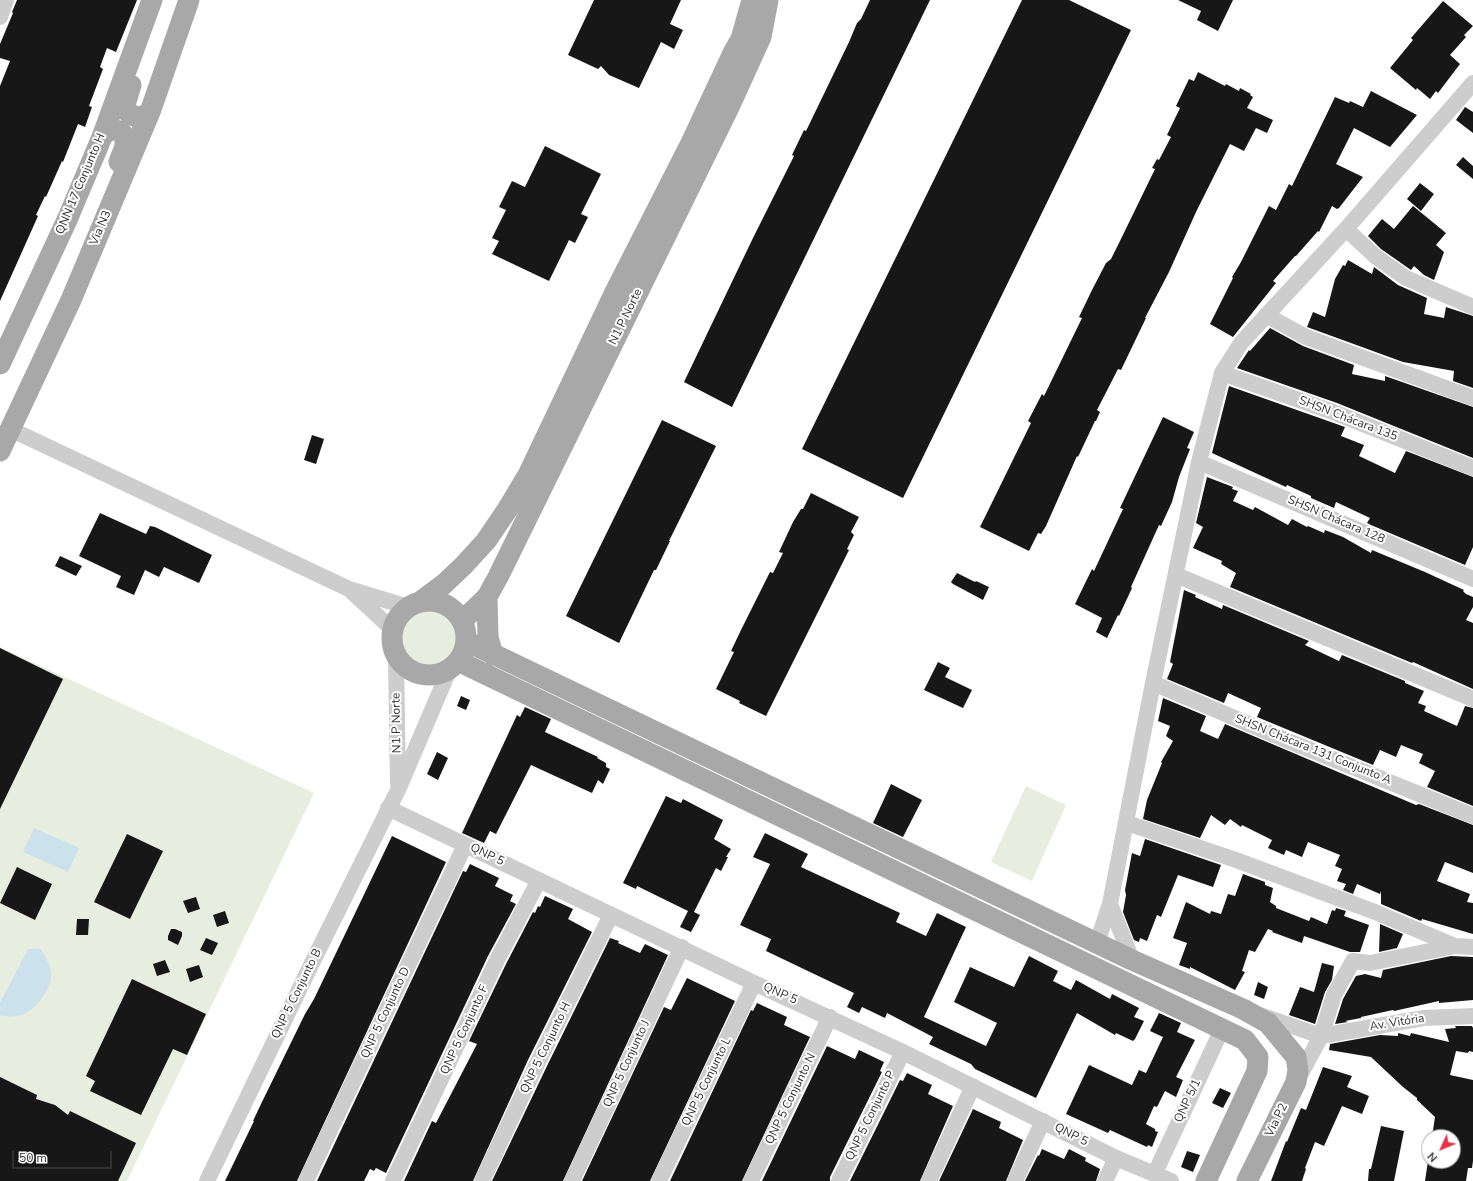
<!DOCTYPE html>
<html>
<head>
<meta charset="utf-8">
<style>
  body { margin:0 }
  #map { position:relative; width:1473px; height:1181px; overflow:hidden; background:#fff; font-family:"Nunito Sans",sans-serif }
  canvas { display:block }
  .north { position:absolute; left:1421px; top:1129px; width:40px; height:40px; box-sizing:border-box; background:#fff; border:1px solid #acacac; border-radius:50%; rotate:226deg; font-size:11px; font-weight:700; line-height:16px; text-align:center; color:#303030 }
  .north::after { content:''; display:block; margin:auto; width:14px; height:18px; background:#e8324b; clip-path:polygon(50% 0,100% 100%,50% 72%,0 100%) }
  .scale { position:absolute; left:12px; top:1151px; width:100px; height:18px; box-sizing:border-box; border:2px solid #303030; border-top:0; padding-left:5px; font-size:12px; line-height:14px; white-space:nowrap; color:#303030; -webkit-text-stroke:3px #fff; paint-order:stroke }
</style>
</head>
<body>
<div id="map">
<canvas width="1473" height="1181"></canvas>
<div class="north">N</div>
<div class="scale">50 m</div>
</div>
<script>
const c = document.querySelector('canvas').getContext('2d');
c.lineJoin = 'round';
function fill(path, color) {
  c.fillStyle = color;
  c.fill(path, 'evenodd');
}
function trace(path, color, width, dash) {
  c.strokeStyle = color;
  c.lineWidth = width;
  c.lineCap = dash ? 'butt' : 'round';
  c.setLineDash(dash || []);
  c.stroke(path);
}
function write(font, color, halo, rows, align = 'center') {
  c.font = font + ' "Nunito Sans",sans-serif';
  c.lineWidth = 4;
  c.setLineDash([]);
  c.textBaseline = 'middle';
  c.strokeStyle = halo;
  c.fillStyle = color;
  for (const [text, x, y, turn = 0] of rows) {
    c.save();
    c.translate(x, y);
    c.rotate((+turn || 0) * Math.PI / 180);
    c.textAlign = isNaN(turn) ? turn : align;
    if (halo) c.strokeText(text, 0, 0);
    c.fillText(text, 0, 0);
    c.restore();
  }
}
fill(new Path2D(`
  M399 638a29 29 0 1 1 58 0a29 29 0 1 1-58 0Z
  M0 647 314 793 127 1181H0Z
  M1026 786 1066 805 1032 881 991 862Z`), '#e7eddf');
fill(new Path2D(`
  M34 828 79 848 68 872 23 852Z
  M28 949H41C46 958 52 968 51 978 50 984 47 990 44 995 33 1012 20 1020 0 1015V1003Z`), '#cbe2ed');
fill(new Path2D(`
  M17 0H137L116 52 107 48 100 67 103 69 89 106 92 107 85 127 78 124 63 162 62 161 46 197 45 196 36 215 38 216 0 301V86L10 61 0 58V44L13 13 12 12Z
  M594 0H681L670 24 683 30 674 49 661 42 639 88 609 75 601 66 598 69 568 55Z
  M870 0H930L732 407 684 382 752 240 794 156 792 155 804 130 806 131 849 42 857 23 861 19Z
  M1022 0H1069L1131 30 903 498 802 449Z
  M1178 0H1233L1218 31 1197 20 1201 11Z
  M1443 1 1473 26 1464 35 1466 37 1450 55 1460 64 1438 93 1436 91 1430 99 1417 88 1416 90 1390 68 1413 40 1411 38Z
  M1198 72 1225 86 1226 84 1239 91 1240 88 1251 94 1250 95 1253 97 1247 108 1273 120 1267 133 1256 128 1244 151 1230 144 1196 212 1169 272 1145 318H1146L1121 370 1118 369 1097 410 1100 412 1096 421H1095L1078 457 1077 456 1046 526 1041 534 1038 533 1029 551 980 527 1031 423 1028 421 1042 394 1044 396 1082 318 1079 317 1092 290 1106 263 1111 259 1119 243 1155 169 1152 168 1157 159 1159 160 1171 137 1167 135 1180 108 1176 106 1189 79 1194 81Z
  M1371 91 1417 115 1390 147 1354 128 1336 164 1363 177 1339 208 1337 209 1332 206 1319 232 1318 231 1296 256H1295L1273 281 1276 283 1233 337 1210 324 1233 278 1232 277 1241 262 1269 206 1276 210 1289 184 1292 186 1335 97 1349 103 1350 101 1363 107Z
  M1465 107 1473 112V133L1456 120Z
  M545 146 601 174 581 214 588 217 575 243 569 240 549 281 492 254 499 241 492 238 506 210 499 207 512 181 525 187Z
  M1463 157 1473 166V179L1456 165Z
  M1420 183 1434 194 1421 211 1407 199Z
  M1413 206 1446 233 1436 245 1444 252 1434 280 1424 275 1414 266 1411 270 1381 249 1368 236 1382 219 1394 229Z
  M1348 260 1372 274 1374 267 1398 285 1427 298 1424 314 1444 318 1446 307 1473 316V388L1453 381 1454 371 1403 362 1307 327 1313 312 1325 317 1335 279 1343 265 1345 266Z
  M1270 328 1303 346 1354 365 1352 374 1385 381V376L1473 407V458L1337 403 1237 368 1249 350 1250 351Z
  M1229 386 1345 427 1341 436 1364 445 1359 456 1395 473 1406 451 1473 477V547L1465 565 1371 525 1367 523 1370 518 1336 502 1334 508 1311 498V496L1287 485 1286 487 1264 477 1212 453Z
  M1163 417 1194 432 1187 448 1190 449 1179 477 1172 502 1161 526 1159 525 1131 587 1132 588 1119 616 1118 615 1107 638 1096 632 1102 618 1075 604 1092 569 1094 571 1123 509 1120 508Z
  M662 420 716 446 669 541H670L656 570H654L619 643 566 616Z
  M312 435 324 439 316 464 304 460Z
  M1207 477 1233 487 1232 489 1238 491 1233 501 1253 510 1255 507 1288 525 1292 519 1307 527 1308 526 1324 533 1325 530 1343 537 1371 553 1372 550 1425 572 1464 590 1463 591 1466 594 1473 597V607L1466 620 1473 623V689L1413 662 1412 663 1230 587 1236 573 1221 564 1222 561 1193 548 1203 527 1196 523Z
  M811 493 859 517 851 532 854 535 847 549 849 550 766 716 739 703 740 701 716 689 734 652 731 651 741 630 770 572 773 573 783 553 779 552 793 522 801 509H803Z
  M100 513 146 534 150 526 155 527 212 555 199 583 164 567 159 577 145 570 134 595 116 587 121 576 79 556Z
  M60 556 82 566 76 576 55 566Z
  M957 573 975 582 976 581 989 587 983 600 953 584 951 582Z
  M1184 590 1196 595 1195 597 1222 609 1223 605 1309 641 1305 645 1339 661 1342 655 1405 681V683L1424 691 1418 703 1426 706 1424 711 1457 726 1465 706 1473 708V806L1427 787 1435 771 1419 763 1423 754 1401 745 1396 757 1380 750 1373 765 1257 717 1261 708 1228 693 1224 703 1167 679 1173 664 1170 662Z
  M0 648 63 679 0 809Z
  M938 662 950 668 945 677 972 690 963 708 924 690Z
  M461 696 470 700 466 710 457 706Z
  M1163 698 1206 716 1200 731 1218 739 1225 724 1416 805 1419 804 1473 825V873L1445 862 1437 881 1470 894 1467 902 1473 903V934L1422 919 1421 921 1381 904V891L1380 894 1357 884 1353 894 1343 890 1346 884 1337 881 1342 869 1335 866 1340 855 1308 842 1302 857 1286 850 1284 855 1268 848 1272 840 1242 825 1241 827 1230 819 1225 825 1211 815 1200 838 1143 819 1147 800 1162 763 1161 762 1173 741 1166 736 1170 726 1158 721Z
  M525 707 551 719 545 732 598 757 597 758 606 763V767L610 769 603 784 598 780 592 793 531 765 496 834 490 831 484 843 462 833 517 715 520 717Z
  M437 752 448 758 438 780 427 774Z
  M891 784 922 800 903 837 873 823Z
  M666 796 681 803 683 799 723 820 714 839 731 849 726 857H728L721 871 716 868 694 912 700 915 691 932 680 927 688 911 637 886 636 889 623 883Z
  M765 833 808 854 801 867 900 913 896 922 926 936 937 913 966 927 924 1017 986 1046 997 1023 954 1002 970 967 1014 987 1029 956 1058 971 1053 981 1071 990 1076 980 1110 999 1112 994 1139 1008 1134 1017 1144 1021 1135 1039 1133 1041 1116 1033 1115 1035 1077 1013 1036 1098 975 1069 971 1064 929 1044 933 1037 887 1013 885 1018 862 1007 859 1013 847 1007 854 993 766 951 771 939 740 925 770 864 753 857Z
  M127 834 163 851 130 919 94 902Z
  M392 836 446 862 297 1181H225L254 1121H253L261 1104 305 1014 314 999Z
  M1145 839 1221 865 1213 887 1178 875 1161 917 1157 915 1147 941 1140 938 1139 942 1134 940 1123 912 1126 895 1125 890 1132 853 1140 856Z
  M470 864 499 878 495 886 513 895 510 901 516 904 488 956 386 1173 376 1168 374 1171 370 1169 364 1181H317L463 871 466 872Z
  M17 867 52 884 35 920 0 903Z
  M1243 874 1265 882V885L1273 888 1270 902 1276 906V908L1309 921 1311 917 1327 924 1332 910 1335 911 1336 908 1346 911 1344 916 1369 925 1360 952H1350L1304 936 1302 943 1272 932 1273 931 1268 929 1255 952 1249 950 1242 971 1245 972 1235 990 1190 967V969L1179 965 1187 943 1173 938 1186 902 1210 914 1211 911 1221 914 1228 894 1235 896Z
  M545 896 573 909 568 919 592 932 528 1060 473 1181H404L432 1121 436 1123 477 1044 469 1041 506 964 533 912 535 913 538 906 540 907Z
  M196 897 200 909 188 913 183 901Z
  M225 911 229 923 217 927 213 915Z
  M77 919H89L88 935H76Z
  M1380 924 1403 934 1397 948 1379 952Z
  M171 929H175L182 932V936L178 945 168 940V936Z
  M206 938 218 943 212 955 200 950Z
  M610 938 619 941 618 943 640 953 645 944 668 955 563 1181H492L546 1068Z
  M1451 956 1473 957V1000L1439 1003V1001L1394 1011 1393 1010 1361 1017V1018L1345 1021 1348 1022 1335 1024 1343 999 1356 976 1365 974 1381 978 1383 970Z
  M165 960 170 972 157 976 153 964Z
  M1322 963 1334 966 1332 980 1325 992 1315 1024 1289 1015 1300 987 1314 992Z
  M199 965 203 977 190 982 186 969Z
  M687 978 735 1001 650 1181H582L664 1007 671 1010Z
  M132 979 206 1014 187 1055 173 1049 141 1115 90 1091 95 1081 86 1076Z
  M1258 982 1268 987 1264 999 1254 995Z
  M757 1003 787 1017 784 1025 810 1037 742 1181H670L751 1010 753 1011Z
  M1159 1013 1181 1023 1177 1032 1195 1040 1176 1077 1183 1080 1176 1097 1165 1091 1157 1107 1154 1106 1146 1124 1155 1129V1131L1158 1132 1152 1147 1148 1145 1147 1147 1110 1130 1108 1133 1066 1114 1089 1065 1132 1085 1139 1070 1146 1073 1163 1037 1150 1031Z
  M1455 1026H1472L1473 1028V1052L1469 1051 1468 1053 1456 1051 1450 1075 1473 1080V1161L1472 1168H1468L1466 1181H1425L1428 1161H1453V1137H1432L1435 1117 1417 1100V1098L1403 1087 1371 1057 1329 1050 1330 1044 1380 1035 1398 1036V1033L1410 1036 1411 1033 1449 1042 1445 1029 1456 1028Z
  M827 1046 855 1059 859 1050 884 1062 880 1071 882 1072 830 1177V1181H762Z
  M1323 1067 1352 1076 1347 1087 1369 1096 1362 1114 1342 1106 1324 1146 1315 1142 1305 1168 1306 1169 1302 1181H1271L1286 1141 1287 1142 1301 1108 1306 1110Z
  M907 1073 932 1085 928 1094 953 1106 920 1181H850L900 1080 903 1081Z
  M0 1077 37 1095 36 1099 55 1105 68 1115 70 1111 136 1143 118 1181H0Z
  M1220 1088 1231 1093 1223 1108 1212 1103Z
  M973 1109 1001 1122 999 1128 1023 1140 1006 1181H939Z
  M1381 1126 1404 1131 1394 1181H1368L1369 1169H1371Z
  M1042 1149 1064 1159 1069 1149 1086 1158 1085 1161 1100 1169 1096 1181H1025L1038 1155 1039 1156Z
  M1187 1151 1200 1155 1193 1172 1181 1167Z`), '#171717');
trace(new Path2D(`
  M0 17 6 0
  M1346 229 1375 256 1406 278 1473 307
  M1266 315 1306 337 1473 398
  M1222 373 1333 412 1473 468
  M10 429 349 589 408 607
  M1199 462 1473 579
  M1176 575 1473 699
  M352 592 393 630
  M396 656 398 784
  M1153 683 1286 740 1473 816
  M388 808 754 983 903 1052 1116 1158 1171 1181
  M1127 823 1236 860 1375 912 1455 946
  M1110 904 1132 960
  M1097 943 1110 904 1153 683 1199 462 1222 373 1241 343 1346 229 1473 83
  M1260 1015 1321 1036 1424 1018 1473 1016
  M1297 1081 1321 1036 1334 995 1353 961 1370 963 1455 946 1473 947
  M1155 1173 1222 1029
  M207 1181 312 963 398 790 450 668
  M306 1181 465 845
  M393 1181 497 960 539 880
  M482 1181 537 1064 611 915
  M572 1181 682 947
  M659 1181 754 983
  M751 1181 830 1017
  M839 1181 903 1052
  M929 1181 973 1086
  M1015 1181 1043 1121
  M1105 1181 1116 1158`), '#cdcdcd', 16);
trace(new Path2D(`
  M131 85 125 105C127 114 133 117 142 117L150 112
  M102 137C108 127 124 127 125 141 126 147 121 156 119 162
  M0 364 67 220 102 137 152 0
  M0 451 71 300 150 112 189 0
  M487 597 488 637 493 655
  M392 638a37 37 0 1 1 74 0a37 37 0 1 1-74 0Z
  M420 602 444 584 464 565 486 541 507 510 528 475 615 292 691 143 734 51 741 39 752 0
  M462 621 487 597 498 577 731 103 761 37 768 0
  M466 641 1132 960 1243 1009 1268 1023 1296 1057 1298 1070 1296 1082 1247 1181
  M458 661 1245 1040 1258 1057 1257 1071 1206 1181`), '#a8a8a8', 21);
write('12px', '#303030', '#fff', [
  ["QNN 17 Conjunto H",81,184,-67],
  ["Via N3",101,228,-67],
  ["N1 P Norte",626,317,-64],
  ["SHSN Chácara 135",1348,419,21],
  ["SHSN Chácara 128",1336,520,23],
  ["N1 P Norte",397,723,-91],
  ["SHSN Chácara 131 Conjunto A",1313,750,22],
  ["QNP 5",487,855,26],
  ["QNP 5 Conjunto B",297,994,-64],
  ["QNP 5",780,994,24],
  ["QNP 5 Conjunto D",386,1013,-65],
  ["Av. Vitória",1397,1023,-9],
  ["QNP 5 Conjunto F",465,1030,-65],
  ["QNP 5 Conjunto H",546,1048,-64],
  ["QNP 5 Conjunto J",627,1064,-65],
  ["QNP 5 Conjunto L",707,1082,-64],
  ["QNP 5 Conjunto N",791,1099,-64],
  ["QNP 5/1",1188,1101,-65],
  ["QNP 5 Conjunto P",871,1116,-64],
  ["Via P2",1277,1120,-64],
  ["QNP 5",1071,1135,27]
]);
</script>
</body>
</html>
